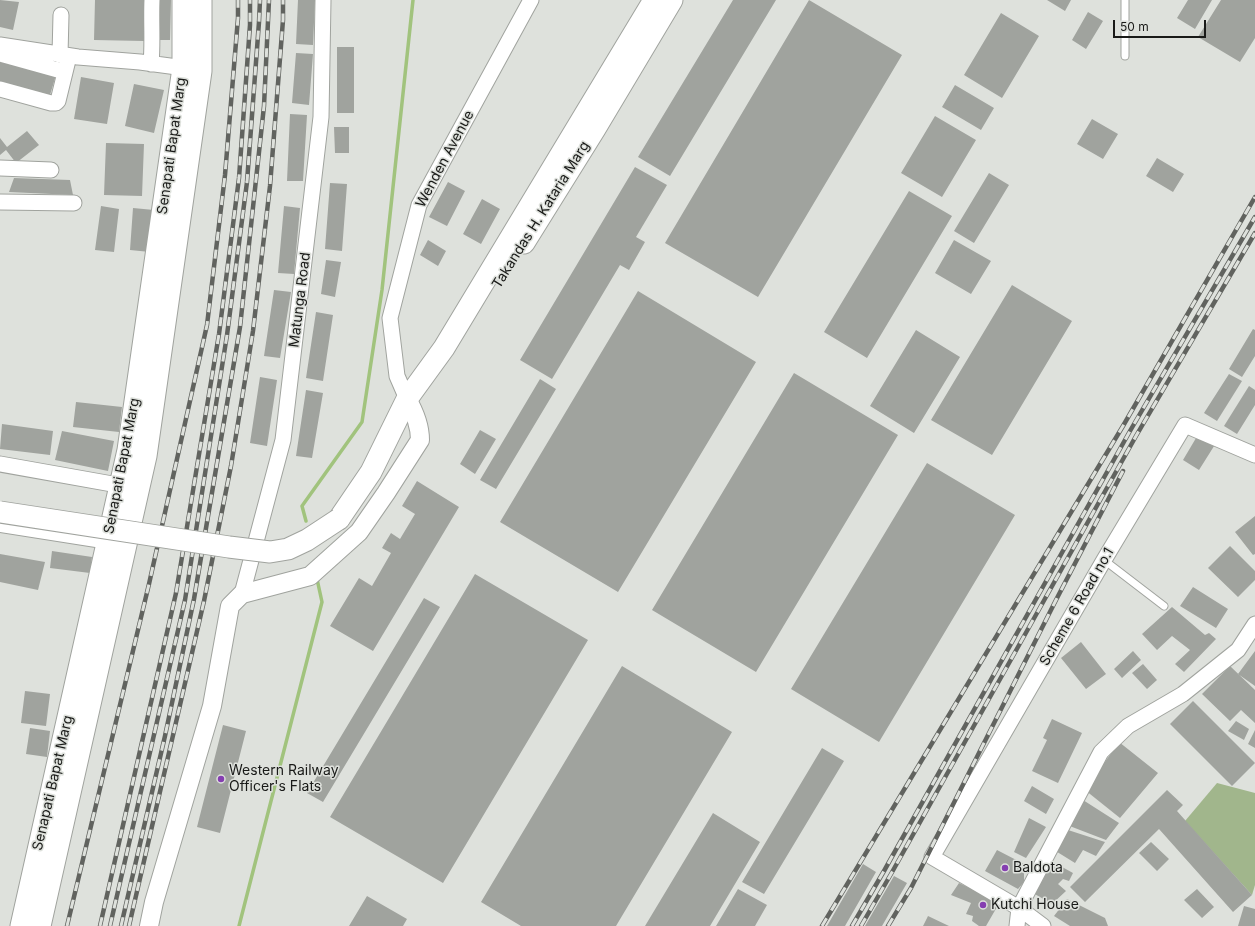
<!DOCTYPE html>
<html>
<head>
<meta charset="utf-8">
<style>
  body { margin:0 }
  #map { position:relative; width:1255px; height:926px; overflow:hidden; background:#dee1dc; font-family:Inter,sans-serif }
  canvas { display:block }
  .scale { position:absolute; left:1113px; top:20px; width:93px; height:18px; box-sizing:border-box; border:2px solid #191a18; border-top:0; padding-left:5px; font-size:12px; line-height:14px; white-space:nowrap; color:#191a18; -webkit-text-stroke:3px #dee1dc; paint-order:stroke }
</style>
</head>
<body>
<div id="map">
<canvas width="1255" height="926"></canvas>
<div class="scale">50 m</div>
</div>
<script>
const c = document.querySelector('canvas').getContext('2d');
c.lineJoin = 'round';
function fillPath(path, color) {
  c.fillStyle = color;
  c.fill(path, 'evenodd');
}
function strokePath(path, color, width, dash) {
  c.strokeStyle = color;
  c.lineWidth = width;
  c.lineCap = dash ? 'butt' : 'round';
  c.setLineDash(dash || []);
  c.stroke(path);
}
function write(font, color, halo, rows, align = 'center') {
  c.font = font + ' Inter,sans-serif';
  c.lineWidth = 3;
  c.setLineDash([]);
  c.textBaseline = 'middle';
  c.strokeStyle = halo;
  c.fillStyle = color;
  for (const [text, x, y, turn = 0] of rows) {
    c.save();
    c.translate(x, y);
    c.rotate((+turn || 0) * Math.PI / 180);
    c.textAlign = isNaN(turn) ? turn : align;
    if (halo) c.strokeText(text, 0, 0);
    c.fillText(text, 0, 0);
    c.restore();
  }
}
fillPath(new Path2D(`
  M1217,783L1255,793V885L1252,895L1185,821Z`), '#a1b68c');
strokePath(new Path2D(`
  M306,521L302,506L362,422L382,290L413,0
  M239,926L322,602L317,579`), '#a1c37d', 3.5);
fillPath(new Path2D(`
  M0,0L19,2L13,30L0,27Z
  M95,0H145L144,41L94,40Z
  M154,0H171L170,40H153Z
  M298,0H315L313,45L296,44Z
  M733,0H776L670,176L638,157Z
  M809,0L902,55L758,297L665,243Z
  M1047,0H1071L1065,11Z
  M1188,0H1212L1195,29L1177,18Z
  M1221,0H1255V38L1240,62L1198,37Z
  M1088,12L1103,21L1086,49L1072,40Z
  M1001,13L1039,36L1002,98L964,75Z
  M337,47H354V113H337Z
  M296,53L313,54L309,105L292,103Z
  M0,60L56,75L50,95L0,81Z
  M81,77L114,83L107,124L74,119Z
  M134,84L164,90L154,133L125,126Z
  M955,85L994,108L981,130L942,107Z
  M290,114L307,115L303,181H287Z
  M935,116L976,140L942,197L901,173Z
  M1092,119L1118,134L1103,159L1077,144Z
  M334,127H349V153H335Z
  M27,131L39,145L16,163L6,150L0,155V138L7,147Z
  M106,143L144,144L142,196L104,195Z
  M1157,158L1184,174L1173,192L1146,176Z
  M635,167L667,185L636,237L645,242L629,270L620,265L552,379L520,360Z
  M989,173L1009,185L974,243L954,231Z
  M14,178L70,180L73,195L9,192Z
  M448,182L465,191L447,226L429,217Z
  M330,183L347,184L342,251L325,249Z
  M909,191L952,216L867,358L824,332Z
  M482,199L500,209L481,244L463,234Z
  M101,206L119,209L114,252L95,250Z
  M284,206L300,208L294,274L278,273Z
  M133,208L154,210L150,252L130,250Z
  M428,240L446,251L438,266L420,255Z
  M954,240L991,261L971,294L935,273Z
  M326,260L341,262L335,297L321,294Z
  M1012,285L1072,321L992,455L931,420Z
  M274,290L291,292L280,358L264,356Z
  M638,291L756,362L618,592L500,522Z
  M316,312L333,315L323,381L306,378Z
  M1253,329L1255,330V356L1242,377L1229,369Z
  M916,330L960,357L914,433L870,406Z
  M794,373L898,435L756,672L652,610Z
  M1229,374L1242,381L1217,421L1204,413Z
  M260,377L277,380L267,446L250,443Z
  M540,379L556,389L496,489L480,480Z
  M1249,386L1255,390V405L1237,434L1224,426Z
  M306,390L323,393L312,458L296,456Z
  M76,402L122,407L119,432L73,427Z
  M2,424L53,431L50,455L0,449Z
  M480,430L496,439L475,474L460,464Z
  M62,431L114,441L108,471L55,460Z
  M1199,433L1216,443L1199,470L1183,460Z
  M927,463L1015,515L879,742L791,689Z
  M417,481L459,507L373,651L330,626L359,578L372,586L391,553L382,548L391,533L400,539L415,514L402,506Z
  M1255,516V554L1253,555L1235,532Z
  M1230,546L1255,571V580L1238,597L1208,568Z
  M52,551L92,557L90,573L50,568Z
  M0,554L45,562L38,590L0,582Z
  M475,574L588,640L443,883L330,817Z
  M1193,587L1228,609L1216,628L1180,606Z
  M424,598L440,607L323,802L307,793Z
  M1172,607L1205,635L1209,633L1216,639L1184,672L1175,664L1190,650L1172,636L1157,650L1142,634Z
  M1081,642L1106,674L1086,689L1061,658Z
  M1133,651L1141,660L1122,678L1114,669Z
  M1255,651V686L1238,674Z
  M1143,664L1157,680L1147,689L1132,673Z
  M622,666L732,732L616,926H521L481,902Z
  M1230,666L1255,690V723L1241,710L1230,721L1202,694Z
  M25,691L50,694L46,726L21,723Z
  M1193,701L1255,763L1232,786L1170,724Z
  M1052,719L1082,733L1058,783L1032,771L1047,740L1043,738Z
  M1236,721L1249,729L1244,740L1228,731Z
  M223,725L246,731L220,833L197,827Z
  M30,728L50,731L47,757L26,754Z
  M1255,730V748L1248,744Z
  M1119,742L1158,773L1120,818L1085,790Z
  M822,748L844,761L764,894L742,882Z
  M1032,786L1054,799L1046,814L1024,801Z
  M1167,790L1183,805L1177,811L1252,895L1233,912L1159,829L1085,902L1070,887Z
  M1083,800L1119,823L1106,840L1067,825Z
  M713,813L760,842L710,926H645Z
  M1029,818L1046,827L1026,858L1014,852Z
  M1068,830L1105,842L1096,856L1083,850L1075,863L1054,850Z
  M1151,842L1169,859L1157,871L1139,853Z
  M997,850L1024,864V882L1018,889L985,871Z
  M1053,862L1073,873L1069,881L1063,879L1058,884L1066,891L1052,904L1033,893Z
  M863,864L876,872L845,926H827Z
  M894,876L907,883L882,926H865Z
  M959,883L995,900L997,907L986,926H979L972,921L973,916L966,914L971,903L951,895Z
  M738,889L767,905L755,926H716Z
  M1197,889L1214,907L1202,918L1184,900Z
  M367,896L407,919L403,926H349Z
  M1067,899L1105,918L1108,926H1070L1054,916Z
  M1244,906L1255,909V926H1238Z
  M928,916L949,926H923Z`), '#a0a39e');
const service = new Path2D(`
  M1125,56V0
  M1104,560L1164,606`);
const minor = new Path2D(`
  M0,45L78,57L140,62L192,69
  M0,54L65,72
  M60,55L61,15
  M151,64C153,43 151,21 152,0
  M0,89L51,103H56L58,101L69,56
  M0,168L51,170
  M0,202L74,203
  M407,399L397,376L390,318L419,205L531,0
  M0,464L129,487
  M242,594L283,440L321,117L323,0
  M1017,926L1019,908L1101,752L1128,726L1183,694L1238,650L1255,624
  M1043,926L1019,908L932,857L1104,560L1185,425L1255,455`);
const tertiary = new Path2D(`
  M0,523L122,542
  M149,926L154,902L212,706L230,606L242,594L310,576L359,532L386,493L420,440C420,425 414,411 407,399`);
const secondary = new Path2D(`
  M524,243L595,129L672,0
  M339,519L371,472L407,399L444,348L654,0
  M21,926L128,450L183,68V0
  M40,926L146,456L201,71V0`);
strokePath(service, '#a0a39e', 9);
strokePath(minor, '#a0a39e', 17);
strokePath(tertiary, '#a0a39e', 20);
strokePath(secondary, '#a0a39e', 23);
strokePath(service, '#fff', 7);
strokePath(minor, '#fff', 15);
strokePath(tertiary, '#fff', 18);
strokePath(secondary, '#fff', 21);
const rail = new Path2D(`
  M67,926L149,584L207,325L225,175L238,18V0
  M100,926L176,593L219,334L239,178L250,25V0
  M110,926L185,600L227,335L247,182L259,22L260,0
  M121,926L165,736L194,599L240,327L264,106L269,0
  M129,926L204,601L231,466L253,331L270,186L283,20V0
  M822,926L1123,426L1255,197
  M852,926L884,871L1130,431L1255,217
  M861,926L891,874L1136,436L1255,233
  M888,926L911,888L1056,600L1123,471`);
strokePath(rail, '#61635f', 4.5);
strokePath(rail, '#dee1dc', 3, [9]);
const secondaryBridge = new Path2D(`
  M0,512L229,547L270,552L288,549L307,540L339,519`);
strokePath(secondaryBridge, '#a0a39e', 23, []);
strokePath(secondaryBridge, '#fff', 21);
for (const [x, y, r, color] of [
  [221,779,4,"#853eb1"],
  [1005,868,4,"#853eb1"],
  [983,905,4,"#853eb1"]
]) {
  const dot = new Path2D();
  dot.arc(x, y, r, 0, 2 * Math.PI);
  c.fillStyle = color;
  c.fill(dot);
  strokePath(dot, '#dee1dc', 1.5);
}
write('14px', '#191a18', '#dee1dc', [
  ["Senapati Bapat Marg",172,146,-82],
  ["Wenden Avenue",445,159,-62],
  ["Takandas H. Kataria Marg",541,215,-58],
  ["Matunga Road",300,300,-83],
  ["Senapati Bapat Marg",122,466,-79],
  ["Scheme 6 Road no.1",1077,607,-60],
  ["Senapati Bapat Marg",53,783,-77]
]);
write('14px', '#191a18', '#dee1dc', [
  ["Western Railway",229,771],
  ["Officer's Flats",229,787],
  ["Baldota",1013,868],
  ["Kutchi House",991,905]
], 'left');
</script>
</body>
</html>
